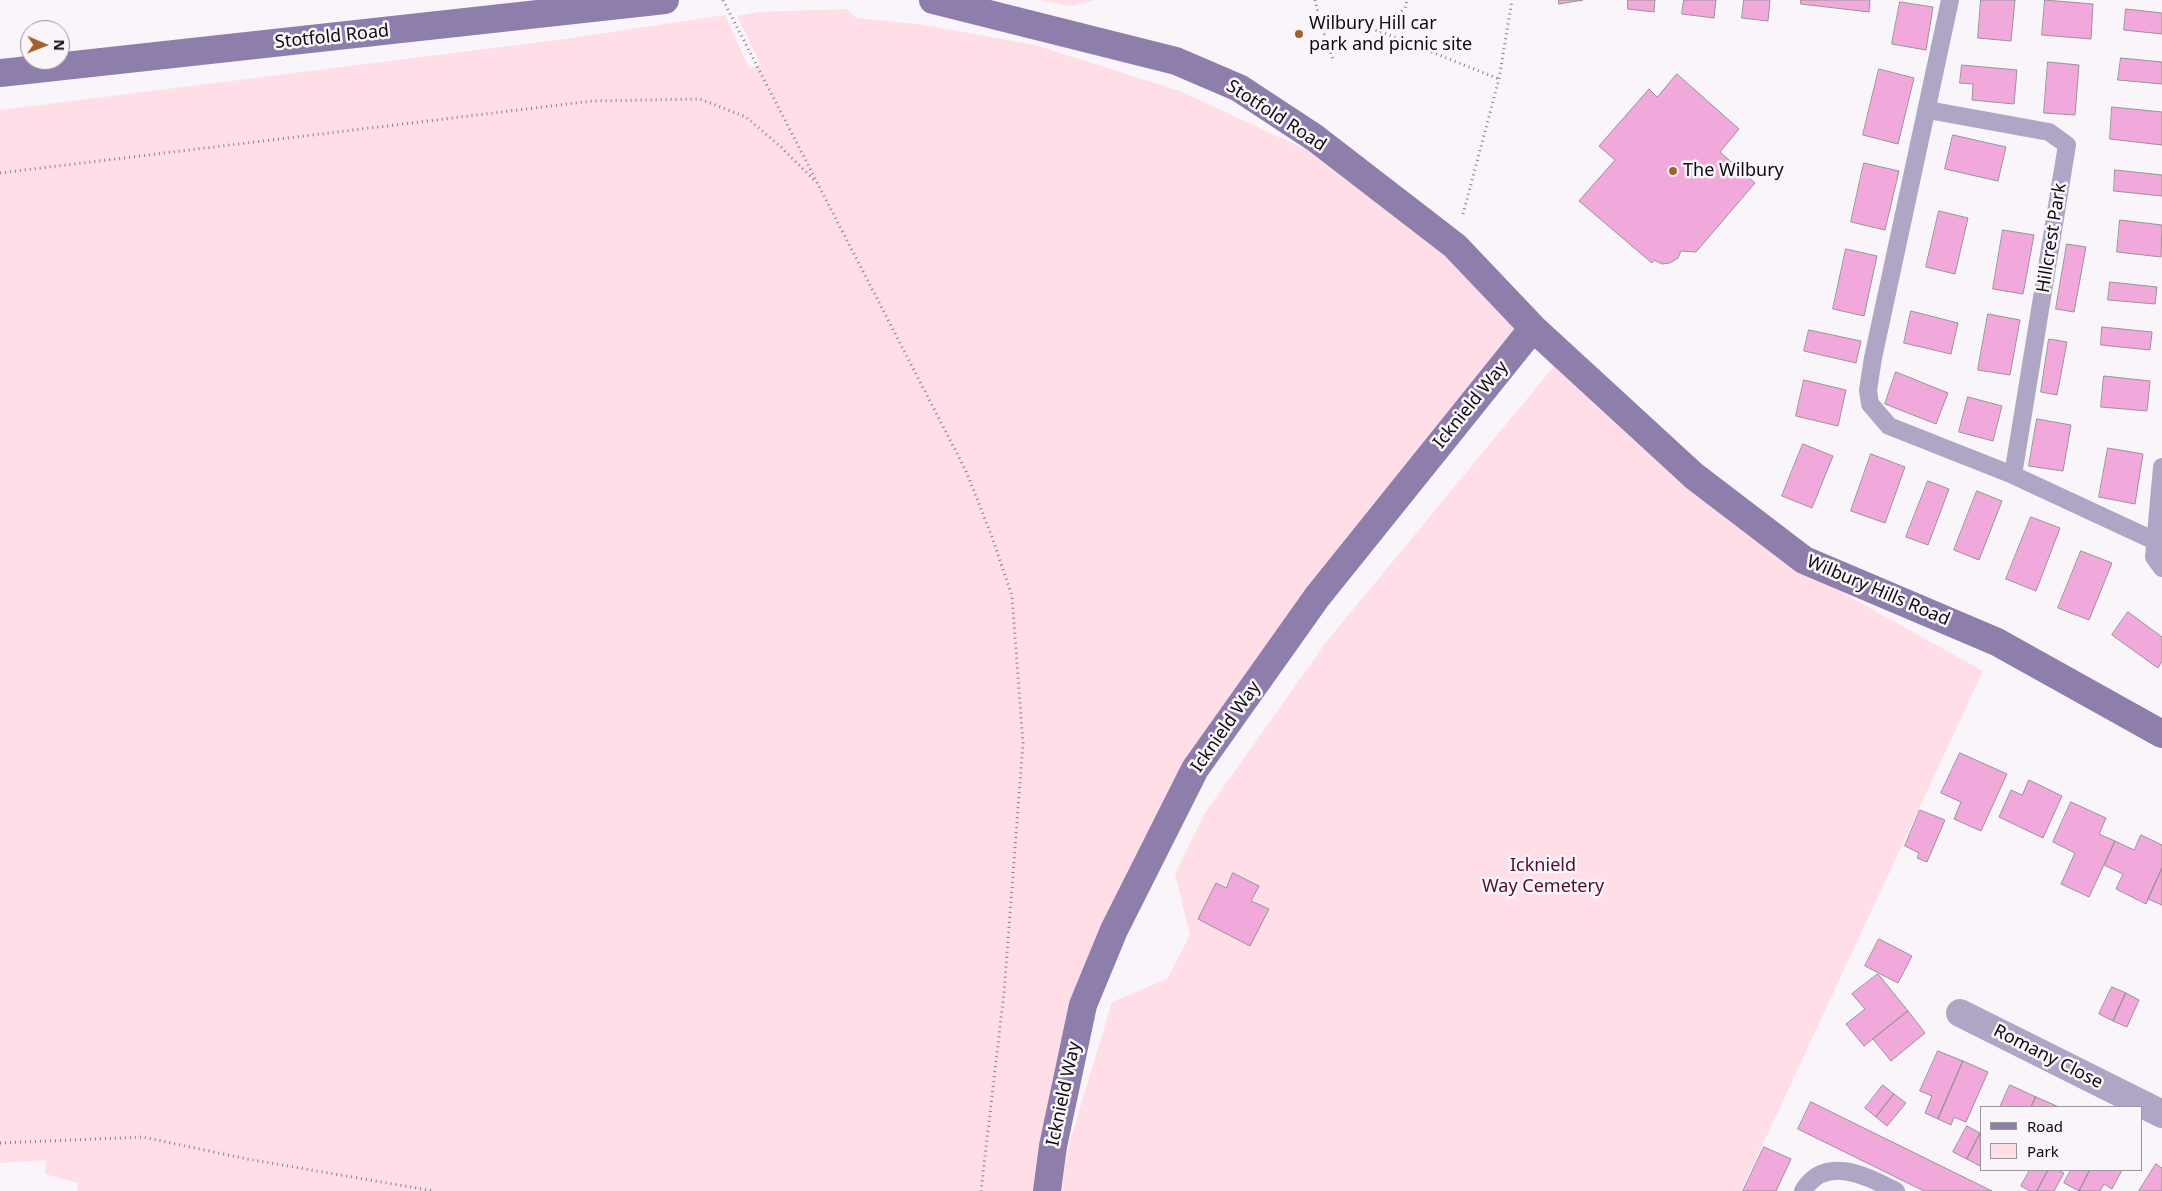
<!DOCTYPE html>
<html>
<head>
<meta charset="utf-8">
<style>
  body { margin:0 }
  #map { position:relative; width:2162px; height:1191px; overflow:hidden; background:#faf4fb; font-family:"Noto Sans",sans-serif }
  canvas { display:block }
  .legend { position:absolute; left:1980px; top:1106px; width:162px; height:65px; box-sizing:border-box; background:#faf4fb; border:1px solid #9b979c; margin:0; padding:6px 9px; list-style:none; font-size:15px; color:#0c0b0d }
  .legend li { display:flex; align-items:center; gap:10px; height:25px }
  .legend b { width:25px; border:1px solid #9b979c }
  .north { position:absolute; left:20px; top:20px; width:50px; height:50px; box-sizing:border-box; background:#faf4fb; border:1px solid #9b979c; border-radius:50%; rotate:91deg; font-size:14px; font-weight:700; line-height:20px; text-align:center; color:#0c0b0d }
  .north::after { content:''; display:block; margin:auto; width:18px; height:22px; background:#a3612d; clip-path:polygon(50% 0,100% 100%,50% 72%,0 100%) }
</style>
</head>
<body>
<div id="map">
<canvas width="2162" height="1191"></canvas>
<ul class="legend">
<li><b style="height:6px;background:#8d7eac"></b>Road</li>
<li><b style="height:14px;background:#ffdee8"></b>Park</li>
</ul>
<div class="north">N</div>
</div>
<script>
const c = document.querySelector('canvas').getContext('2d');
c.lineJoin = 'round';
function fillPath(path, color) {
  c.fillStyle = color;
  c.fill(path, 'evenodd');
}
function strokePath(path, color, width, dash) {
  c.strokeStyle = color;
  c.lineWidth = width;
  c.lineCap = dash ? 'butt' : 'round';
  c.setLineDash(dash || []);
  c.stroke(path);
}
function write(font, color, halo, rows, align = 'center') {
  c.font = font + ' "Noto Sans",sans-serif';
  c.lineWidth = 5;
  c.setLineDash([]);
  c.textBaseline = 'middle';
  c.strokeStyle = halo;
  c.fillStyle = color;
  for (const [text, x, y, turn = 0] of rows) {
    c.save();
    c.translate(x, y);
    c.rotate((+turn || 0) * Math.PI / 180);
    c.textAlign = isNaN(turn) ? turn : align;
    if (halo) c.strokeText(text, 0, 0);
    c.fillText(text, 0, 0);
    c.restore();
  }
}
fillPath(new Path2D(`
  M1039,0H1096L1071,6Z
  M847,9L856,18L918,24L1035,45L1180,91L1307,150L1450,254L1522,332L1309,594L1104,926L1037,1191H77L78,1183L45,1174L46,1160L0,1163V110L565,39L725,15L749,68L761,65L737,16L759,12Z
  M1555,365L1802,570L1983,671L1741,1191H1062L1067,1151L1112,1002L1167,979L1190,935L1175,874L1205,813L1327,641Z`), '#ffdee8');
const building = new Path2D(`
  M1559,0H1583L1559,4Z
  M1628,0H1655L1654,12L1628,9Z
  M1684,0H1716L1714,18L1682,14Z
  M1744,0H1770L1768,21L1742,18Z
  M1801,0H1870L1869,12L1801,4Z
  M1981,0H2015L2011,41L1978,38Z
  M2045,0L2093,4L2091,39L2042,35Z
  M1900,2L1933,7L1926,50L1892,44Z
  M2126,9L2162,13V34L2124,30Z
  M2121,58L2162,62V84L2118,80Z
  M2048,62L2079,65L2075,115L2044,113Z
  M1962,65L2017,70L2014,104L1972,100L1973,84L1960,83Z
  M1879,69L1914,78L1898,144L1863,135Z
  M1677,74L1739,129L1720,152L1755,183L1696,252L1681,251L1678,258L1670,263L1662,264L1654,260L1652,263L1579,201L1615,160L1599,146L1649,89L1657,97Z
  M2112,107L2162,112V145L2110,139Z
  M1953,135L2006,147L1998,181L1945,169Z
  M1864,163L1899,171L1885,230L1851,222Z
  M2115,170L2162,175V196L2114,191Z
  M1939,211L1968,218L1955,274L1926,267Z
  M2120,220L2162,225L2161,257L2117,252Z
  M2003,230L2034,235L2023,294L1993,289Z
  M2067,244L2086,247L2074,312L2056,309Z
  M1846,249L1877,256L1864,316L1833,309Z
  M2110,282L2157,287L2155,304L2108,300Z
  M1911,311L1958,323L1951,354L1904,343Z
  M1988,314L2020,320L2010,375L1978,370Z
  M2102,327L2152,332L2150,350L2101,345Z
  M1809,330L1861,341L1856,363L1804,351Z
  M2049,339L2067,342L2057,395L2041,392Z
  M1896,372L1948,393L1936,424L1885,404Z
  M2104,376L2150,381L2147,411L2101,407Z
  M1804,380L1846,390L1838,426L1796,416Z
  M1968,397L2002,406L1993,441L1959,432Z
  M2037,419L2071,425L2063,471L2029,466Z
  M1803,444L1833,456L1812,508L1782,496Z
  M2108,448L2143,454L2135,504L2099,497Z
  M1871,454L1905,467L1885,523L1851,511Z
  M1928,481L1949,489L1928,545L1906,537Z
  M1977,491L2002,501L1979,560L1954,550Z
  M2031,517L2060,528L2036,591L2006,579Z
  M2081,551L2112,563L2089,620L2058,608Z
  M2128,612L2162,637V661L2158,668L2112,635Z
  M1960,753L2007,774L1981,831L1954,819L1961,802L1941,793Z
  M2029,780L2062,796L2043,838L1999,817L2011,790L2022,795Z
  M2071,802L2106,818L2099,834L2115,841L2089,897L2061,884L2075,853L2053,842Z
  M1920,810L1945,820L1927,862L1917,858L1919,853L1905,846Z
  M2141,835L2162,845V868L2146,904L2116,889L2123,874L2104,865L2115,841L2134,850Z
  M2162,868V905L2148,899Z
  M1233,873L1259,886L1251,901L1269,909L1250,946L1198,919L1216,883L1226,888Z
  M1879,939L1912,956L1898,983L1865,966Z
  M1878,974L1908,1011L1864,1046L1846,1024L1865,1009L1852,994Z
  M2112,987L2126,993L2113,1021L2099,1014Z
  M2126,993L2139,1000L2127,1027L2113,1021Z
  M1908,1011L1925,1033L1891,1061L1873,1039Z
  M1938,1051L1963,1061L1938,1119L1925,1113L1932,1096L1920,1091Z
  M1963,1061L1988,1072L1966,1122L1954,1117L1951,1125L1938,1119Z
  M1883,1085L1894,1094L1876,1117L1865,1108Z
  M2010,1085L2036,1097L2031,1107H2000Z
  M1894,1094L1906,1103L1887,1126L1876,1117Z
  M2036,1097L2059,1107H2031Z
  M1811,1102L1992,1191H1924L1798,1129Z
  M1967,1126L1980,1133L1967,1159L1953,1152Z
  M1980,1133L1981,1163L1980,1166L1967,1159Z
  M1764,1147L1791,1159L1776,1191H1743Z
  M2156,1164L2162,1168V1191H2139Z
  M2030,1170H2048L2037,1191H2030L2021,1186Z
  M2048,1170H2058L2064,1173L2054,1191H2037Z
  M2071,1170H2090L2079,1191L2064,1183Z
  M2090,1170H2122L2112,1189L2104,1184L2100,1191H2079Z`);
fillPath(building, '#f0a9da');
strokePath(building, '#999397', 1);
strokePath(new Path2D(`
  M723,0L966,471L992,537L1012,596L1023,743L1004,993L981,1191
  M1315,0L1321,25L1333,59
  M1321,25H1346L1379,31L1499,79
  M1379,31L1405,8L1407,0
  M0,173L592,101L700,99L746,117L781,147L816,182
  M1463,214L1499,79L1512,0
  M0,1143L143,1137L247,1159L434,1191`), '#858186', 3, [1, 4]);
strokePath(new Path2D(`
  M1950,0L1873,358L1868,390L1870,404L1889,426L2013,475L2155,541
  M1928,110L2049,132L2067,145L2013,475
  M2162,467L2154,557L2162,568
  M1803,1191C1825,1154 1866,1176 1896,1191`), '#afa6c6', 18);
strokePath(new Path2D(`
  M1960,1013L2162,1114`), '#afa6c6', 28);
strokePath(new Path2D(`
  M933,0L1176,61L1239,88L1315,138L1455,246L1533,328L1694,476L1804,560L1997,642L2162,734
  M0,73L665,0
  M1047,1191L1053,1146L1083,1005L1114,930L1195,769L1317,597L1533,328`), '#8d7eac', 28);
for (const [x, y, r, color] of [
  [1299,34,5,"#a3612d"],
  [1673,171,5,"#a3612d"]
]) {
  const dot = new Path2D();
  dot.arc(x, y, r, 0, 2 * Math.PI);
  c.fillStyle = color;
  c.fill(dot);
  strokePath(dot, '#faf4fb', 2);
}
write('18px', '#0c0b0d', '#faf4fb', [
  ["Wilbury Hill car",1309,24],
  ["park and picnic site",1309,45],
  ["The Wilbury",1683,171]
], 'left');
write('18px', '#0c0b0d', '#faf4fb', [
  ["Stotfold Road",332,37,-6],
  ["Stotfold Road",1276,116,33],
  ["Hillcrest Park",2052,238,-81],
  ["Icknield Way",1471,405,-51],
  ["Wilbury Hills Road",1878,591,23],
  ["Icknield Way",1226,727,-55],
  ["Romany Close",2048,1057,27],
  ["Icknield Way",1064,1094,-78]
]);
write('18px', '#530b2d', '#faf4fb', [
  ["Icknield",1543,866],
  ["Way Cemetery",1543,887]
]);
</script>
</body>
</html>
